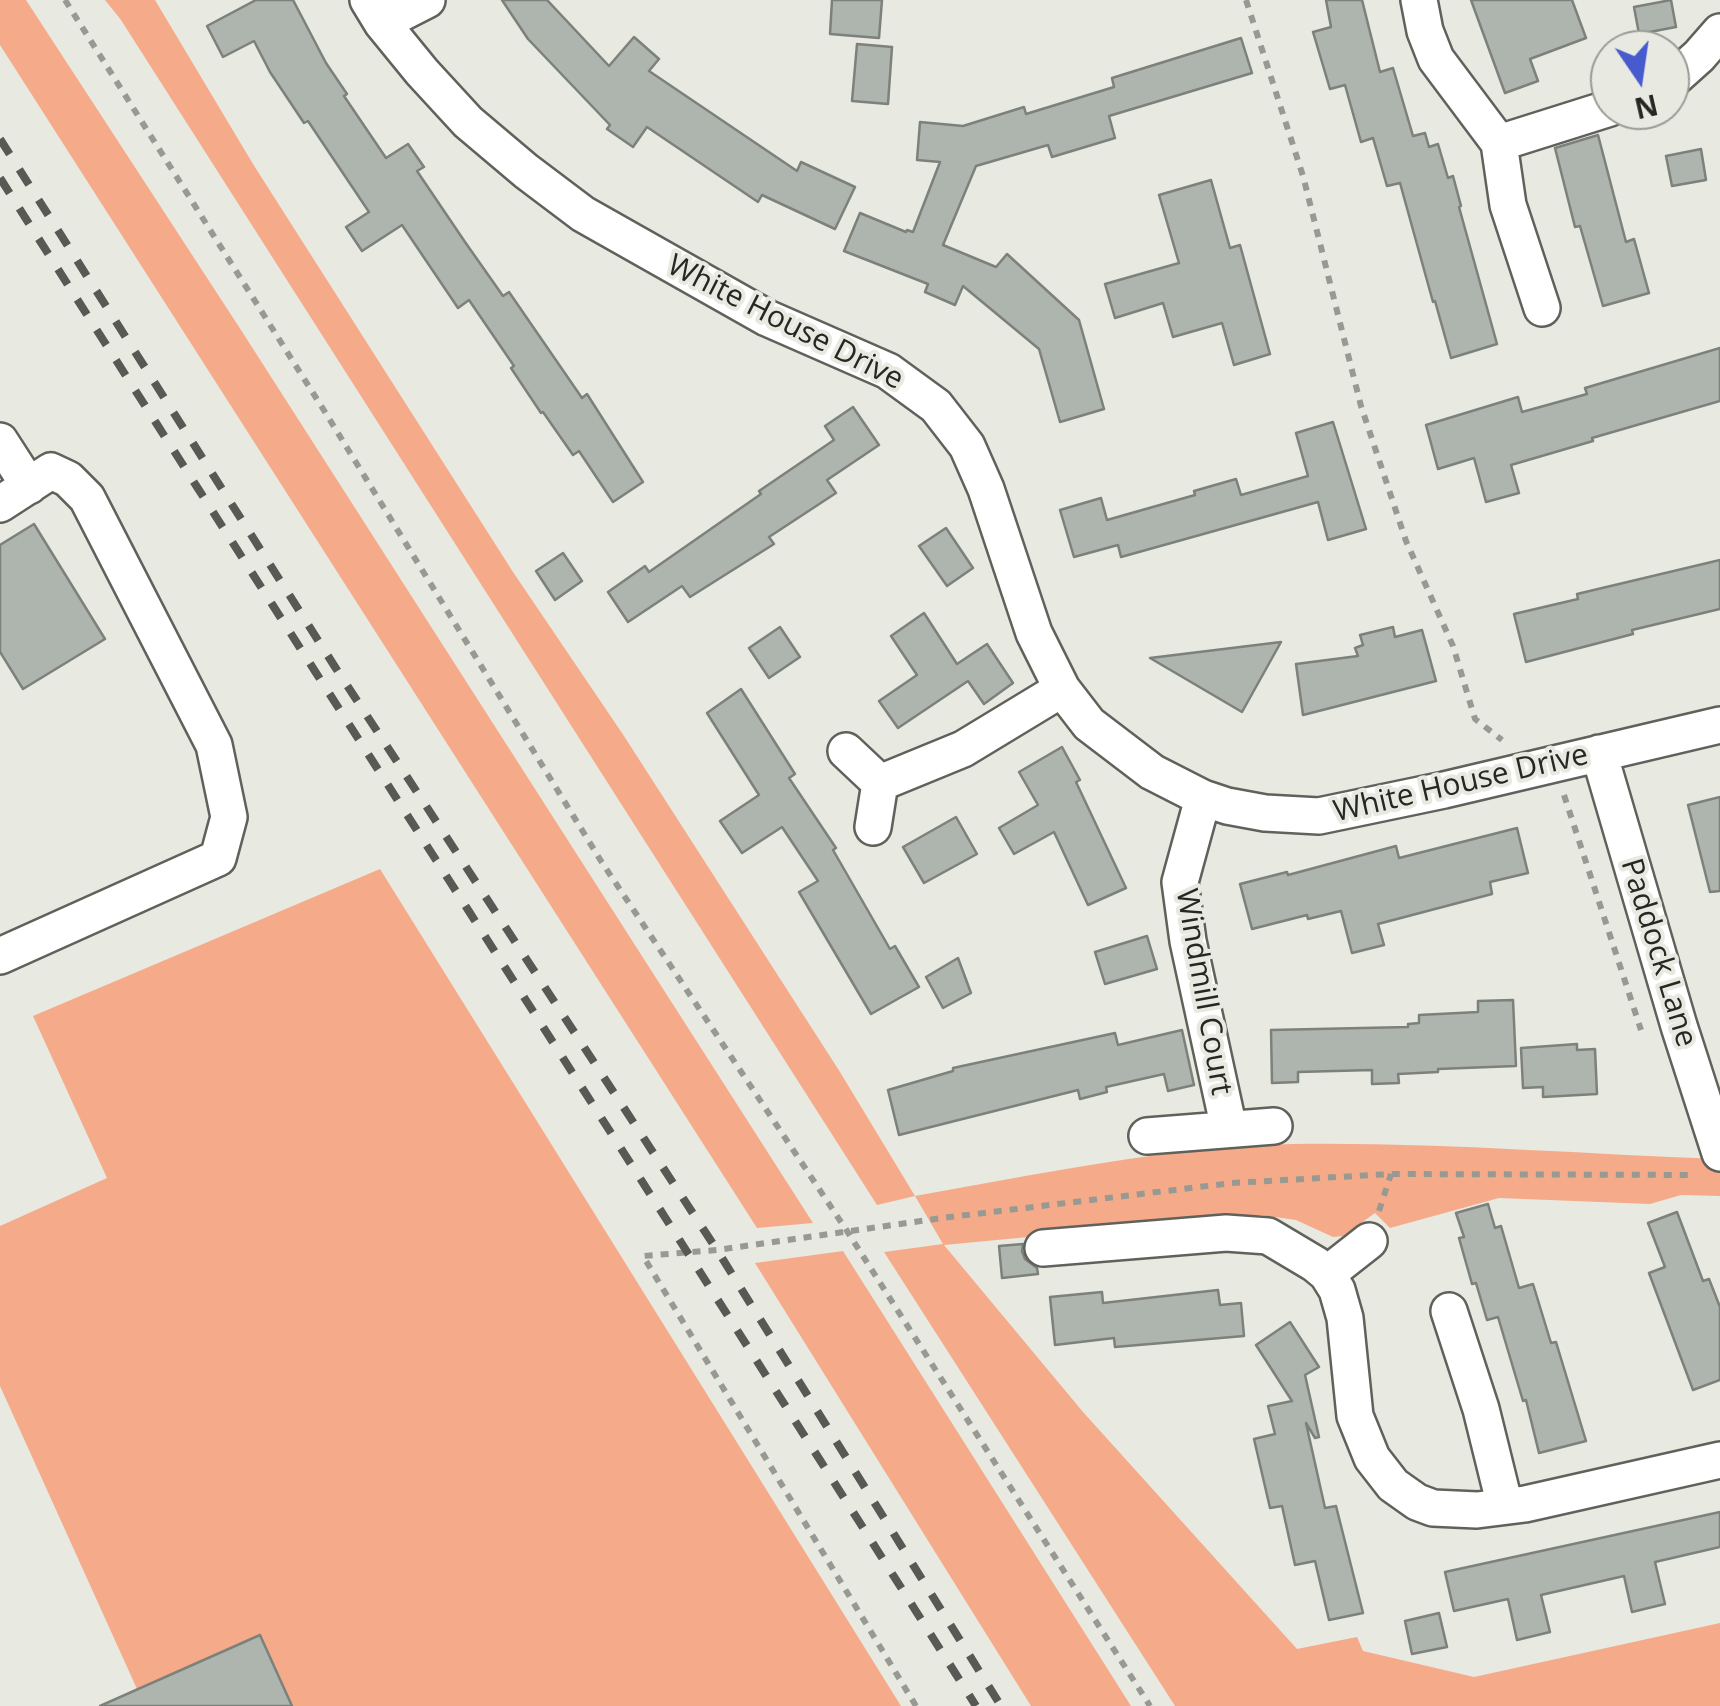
<!DOCTYPE html>
<html>
<head>
<meta charset="utf-8">
<style>
  body { margin:0 }
  #map { position:relative; width:1720px; height:1706px; overflow:hidden; background:#e8e9e1; font-family:"Open Sans",sans-serif }
  canvas { display:block }
  .north { position:absolute; left:1590px; top:30px; width:100px; height:100px; box-sizing:border-box; background:#e8e9e1; border:2px solid #9a9b95; border-radius:50%; rotate:167deg; font-size:28px; font-weight:700; line-height:40px; text-align:center; color:#262623 }
  .north::after { content:''; display:block; margin:auto; width:35px; height:45px; background:#475bcf; clip-path:polygon(50% 0,100% 100%,50% 72%,0 100%) }
</style>
</head>
<body>
<div id="map">
<canvas width="1720" height="1706"></canvas>
<div class="north">N</div>
</div>
<script>
const c = document.querySelector('canvas').getContext('2d');
c.lineJoin = 'round';
function fillPath(path, color) {
  c.fillStyle = color;
  c.fill(path, 'evenodd');
}
function strokePath(path, color, width, dash) {
  c.strokeStyle = color;
  c.lineWidth = width;
  c.lineCap = dash ? 'butt' : 'round';
  c.setLineDash(dash || []);
  c.stroke(path);
}
function write(font, color, halo, rows, align = 'center') {
  c.font = font + ' "Open Sans",sans-serif';
  c.lineWidth = 8;
  c.setLineDash([]);
  c.textBaseline = 'middle';
  c.strokeStyle = halo;
  c.fillStyle = color;
  for (const [text, x, y, turn = 0] of rows) {
    c.save();
    c.translate(x, y);
    c.rotate((+turn || 0) * Math.PI / 180);
    c.textAlign = isNaN(turn) ? turn : align;
    if (halo) c.strokeText(text, 0, 0);
    c.fillText(text, 0, 0);
    c.restore();
  }
}
fillPath(new Path2D(`
  M0,0H26L241,330L813,1223L757,1228L0,45Z
  M105,0H155L253,164L513,572L624,736L840,1072L915,1196C1040,1174 1166,1147 1293,1144C1436,1142 1578,1154 1720,1159V1196L1681,1195L1650,1204L1499,1198L1390,1228L1375,1213L1343,1236L1333,1237L1296,1220L1261,1215L944,1245L1083,1412L1297,1649L1357,1637L1363,1651L1474,1677L1720,1623V1706H1175L884,1252L943,1244L915,1196L877,1205L121,20Z
  M380,869L901,1706H292L260,1635L137,1689L0,1386V1226L107,1178L33,1016Z
  M843,1251L1131,1706H1031L755,1263Z`), '#f5ab8a');
const building = new Path2D(`
  M256,0H293L326,63L347,94L344,96L386,158L408,144L424,167L417,171L465,242L503,296L509,292L582,398L587,394L643,482L613,502L579,451L573,455L543,412L541,413L511,368L514,366L469,300L458,308L402,225L362,251L346,227L369,212L308,121L304,123L270,72L254,41L223,57L207,26Z
  M502,0H547L609,66L634,37L659,59L649,71L797,171L801,162L855,187L835,229L762,195L758,202L647,127L633,147L607,129L610,125L528,39Z
  M832,0H882L879,38L830,34Z
  M1326,0H1362L1380,72L1393,68L1413,136L1425,133L1429,147L1438,144L1448,178L1453,176L1461,206L1459,207L1497,344L1451,358L1435,301L1433,302L1400,183L1387,186L1373,138L1361,142L1345,85L1330,89L1313,32L1331,27Z
  M1471,0H1572L1586,38L1530,59L1538,81L1505,93Z
  M1671,0L1676,27L1639,34L1634,7Z
  M1241,38L1252,73L1109,116L1115,138L1052,157L1048,145L976,166L943,245L996,267L1007,254L1079,320L1104,409L1060,422L1039,349L963,286L955,305L925,292L928,284L844,251L860,213L906,232L907,230L913,232L940,162L917,160L920,122L963,126L1024,107L1026,114L1114,87L1112,78Z
  M857,44L892,47L888,104L852,101Z
  M1598,135L1626,242L1634,239L1649,293L1603,306L1580,226L1575,227L1555,148Z
  M1701,149L1706,180L1672,186L1666,156Z
  M1211,180L1230,248L1240,245L1270,354L1234,365L1222,323L1173,337L1163,303L1115,318L1105,284L1179,263L1159,195Z
  M1720,348V401L1592,438L1593,441L1511,465L1519,493L1486,502L1474,458L1438,469L1426,425L1518,397L1522,412L1587,394L1585,388Z
  M853,407L879,445L827,480L836,493L769,537L774,544L690,597L682,586L628,622L608,592L645,566L649,572L761,494L759,491L834,440L825,426Z
  M1333,422L1366,529L1328,540L1318,502L1121,557L1118,545L1074,557L1060,510L1101,498L1107,520L1195,495L1194,491L1236,479L1241,495L1308,476L1296,433Z
  M34,524L105,639L23,689L0,652V545Z
  M946,528L973,568L947,586L919,546Z
  M563,553L582,581L555,600L536,571Z
  M1720,560V609L1632,630L1633,634L1526,662L1514,614L1578,599L1577,594Z
  M924,613L957,664L987,644L1013,683L984,704L968,681L898,728L879,701L917,675L891,636Z
  M780,627L800,657L769,678L749,648Z
  M1393,627L1395,637L1422,630L1436,681L1303,715L1296,664L1358,656L1355,648L1363,645L1360,635Z
  M1281,642L1242,712L1150,658Z
  M741,689L795,774L789,778L836,848L833,850L890,949L895,946L919,987L871,1014L799,892L818,881L782,827L742,853L720,821L759,795L707,713Z
  M1062,747L1080,780L1076,782L1126,888L1088,905L1054,832L1014,854L999,828L1038,805L1019,772Z
  M1720,797V891L1710,892L1688,805Z
  M956,817L977,854L924,883L903,847Z
  M1517,828L1528,873L1490,882L1492,894L1378,924L1384,945L1352,953L1341,911L1308,919L1307,915L1252,929L1240,884L1287,872L1288,875L1396,846L1399,858Z
  M1147,936L1157,969L1105,984L1095,952Z
  M958,958L971,993L943,1008L926,977Z
  M1513,1000L1516,1066L1438,1069V1072L1398,1074L1399,1083L1372,1084V1070L1298,1072V1082L1272,1083L1271,1030L1408,1027V1024L1419,1023V1015L1478,1012V1001Z
  M1182,1030L1194,1085L1168,1091L1164,1074L1106,1087L1107,1092L1080,1099L1078,1090L899,1135L888,1090L953,1071V1068L1115,1033L1118,1045Z
  M1577,1044V1050L1595,1049L1597,1094L1543,1097V1087L1523,1088L1521,1048Z
  M1488,1204L1495,1228L1501,1226L1519,1288L1533,1284L1551,1343L1556,1342L1586,1441L1539,1453L1526,1400L1523,1401L1498,1317L1487,1320L1476,1283L1472,1284L1459,1238L1464,1237L1456,1213Z
  M1677,1212L1703,1281L1709,1279L1720,1307V1380L1693,1390L1649,1273L1665,1267L1648,1223Z
  M1023,1244L1022,1251L1025,1259L1037,1268L1038,1274L1002,1278L999,1246Z
  M1218,1290L1220,1305L1241,1303L1244,1336L1115,1347L1114,1338L1055,1345L1050,1297L1102,1292L1103,1303Z
  M1290,1322L1319,1367L1305,1375L1319,1437L1315,1438L1306,1423L1325,1508L1336,1506L1363,1613L1329,1620L1315,1561L1295,1565L1282,1506L1270,1508L1254,1439L1275,1434L1268,1406L1292,1401L1256,1345Z
  M1720,1512V1547L1655,1562L1665,1604L1632,1612L1624,1576L1541,1595L1550,1632L1517,1640L1508,1599L1454,1611L1445,1572Z
  M1439,1613L1447,1647L1412,1654L1405,1621Z
  M260,1635L292,1706H100Z`);
fillPath(building, '#aeb4ae');
strokePath(building, '#7c817b', 2.5);
const minor = new Path2D(`
  M368,0L382,23L422,72L468,122L526,171L583,214L767,318L888,371L936,406L967,446L986,489L1034,633L1062,689L1089,724L1152,772L1203,798L1227,806L1265,813L1319,816L1444,790L1720,725
  M1419,0L1425,31L1436,59L1499,143
  M382,23L427,0
  M1670,82L1699,56L1720,32
  M1542,308L1508,205L1499,143L1610,108
  M0,441L29,486
  M0,504L51,471L68,479L87,498L214,745L229,817L218,858L0,956
  M846,751L880,783L873,827
  M1599,753L1679,1026L1720,1153
  M880,783L963,749L1062,689
  M1203,798L1180,882L1188,941L1229,1129
  M1147,1136L1274,1126
  M1043,1248L1226,1233L1268,1236L1315,1264L1327,1274L1337,1290L1345,1318L1355,1416L1372,1458L1393,1485L1417,1502L1433,1508L1477,1510L1525,1504L1720,1460
  M1327,1274L1369,1241
  M1449,1311L1481,1409L1505,1506`);
strokePath(minor, '#61615b', 40);
strokePath(new Path2D(`
  M65,0L325,412L601,861L847,1231L1150,1706
  M1246,0L1303,176L1361,406L1406,541L1453,646L1475,719L1502,740
  M1564,795L1641,1030
  M1379,1211L1391,1174
  M916,1706L643,1256L717,1250L942,1218L1232,1183L1391,1174L1695,1175`), '#999993', 6, [8, 8]);
strokePath(minor, '#fff', 35);
strokePath(new Path2D(`
  M0,139L335,667L717,1250L1001,1706
  M0,178C324,688 653,1195 976,1706`), '#585854', 8, [18, 18]);
write('30px', '#262623', '#e8e9e1', [
  ["White House Drive",785,323,27],
  ["White House Drive",1461,784,-13],
  ["Paddock Lane",1658,953,73],
  ["Windmill Court",1203,992,80]
]);
</script>
</body>
</html>
